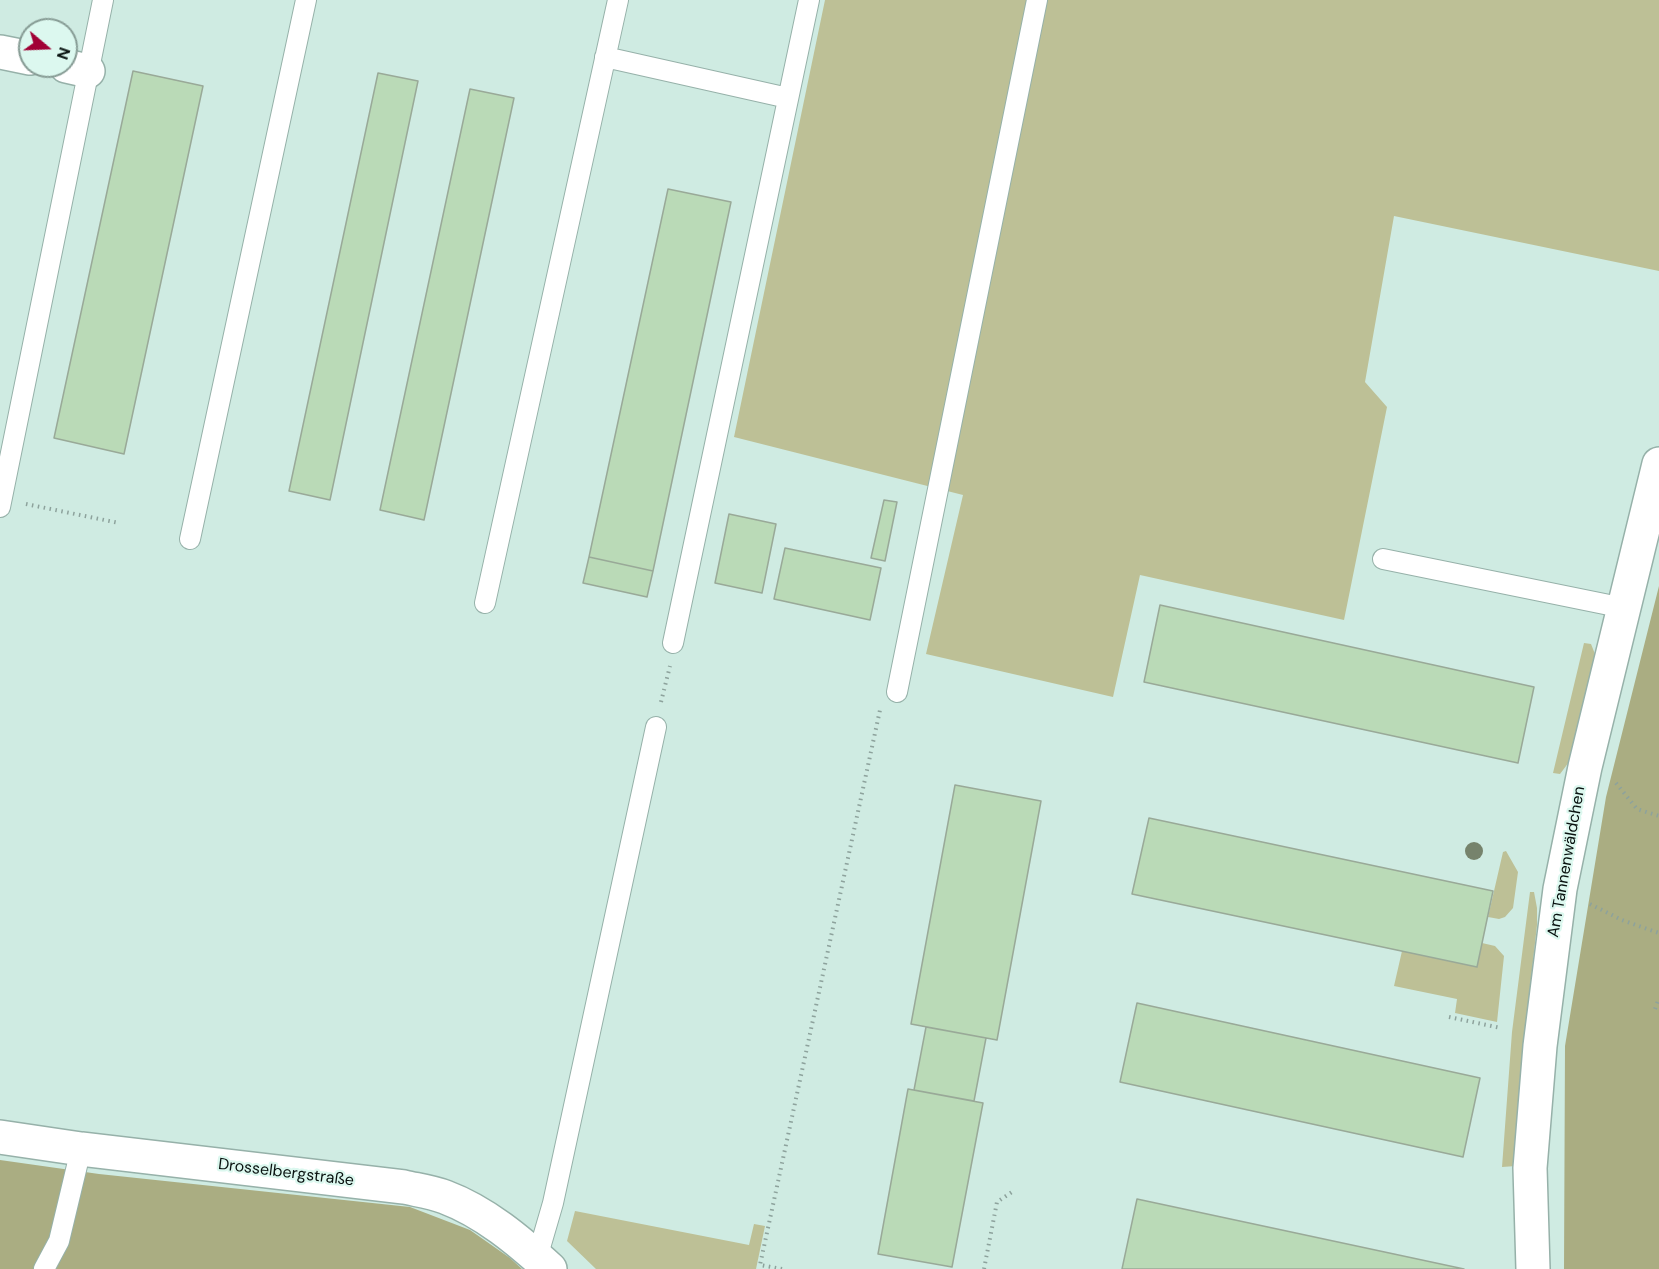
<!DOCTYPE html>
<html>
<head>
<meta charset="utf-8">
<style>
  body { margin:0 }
  #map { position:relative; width:1659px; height:1269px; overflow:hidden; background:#cfebe2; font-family:"DM Sans",sans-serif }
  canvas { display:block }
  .north { position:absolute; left:18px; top:18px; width:60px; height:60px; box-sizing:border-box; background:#dcf8ef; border:2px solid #879c95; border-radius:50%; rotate:109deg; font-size:16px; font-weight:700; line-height:24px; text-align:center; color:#08110f }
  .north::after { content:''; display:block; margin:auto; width:21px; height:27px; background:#a10135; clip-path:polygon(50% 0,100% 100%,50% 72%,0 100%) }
</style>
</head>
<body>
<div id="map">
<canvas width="1659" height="1269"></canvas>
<div class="north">N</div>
</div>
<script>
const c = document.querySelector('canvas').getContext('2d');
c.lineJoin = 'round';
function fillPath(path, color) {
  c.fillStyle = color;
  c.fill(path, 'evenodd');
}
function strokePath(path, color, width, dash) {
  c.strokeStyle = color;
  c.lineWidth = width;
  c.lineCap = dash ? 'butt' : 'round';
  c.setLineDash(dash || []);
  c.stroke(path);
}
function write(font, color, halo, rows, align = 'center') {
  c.font = font + ' "DM Sans",sans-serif';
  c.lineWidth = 4.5;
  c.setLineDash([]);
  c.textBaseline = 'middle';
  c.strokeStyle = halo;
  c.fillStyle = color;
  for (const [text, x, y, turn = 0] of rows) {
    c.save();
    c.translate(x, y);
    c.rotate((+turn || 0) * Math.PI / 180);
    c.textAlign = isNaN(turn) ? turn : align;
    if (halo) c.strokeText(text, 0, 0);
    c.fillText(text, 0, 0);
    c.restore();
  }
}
fillPath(new Path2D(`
  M825,0H1659V271L1394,216L1365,382L1387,407L1344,620L1140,575L1113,697L926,654L963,495L734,437Z
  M1584,643L1591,644L1595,654L1569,762L1560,774L1553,773Z
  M1506,851L1518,872L1513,908L1505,917L1499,919L1488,917L1503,852Z
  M1530,892H1534L1537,908V925L1524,1042L1516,1166L1502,1167L1512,1032Z
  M1482,943L1495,946L1504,956L1497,1022L1455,1013L1457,999L1394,986L1402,951L1477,967Z
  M575,1211L749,1245L754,1224L765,1226L756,1269H596L567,1241Z`), '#bdc096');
fillPath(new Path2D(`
  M1659,586V1269H1564L1565,1046L1606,797Z
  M0,1160L99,1174L410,1207L470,1230L510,1258L522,1269H0Z`), '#aaad82');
const building = new Path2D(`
  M133,71L203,86L124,454L54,438Z
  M378,73L418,81L330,500L289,491Z
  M470,89L514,98L424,520L380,510Z
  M668,189L731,202L653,571L589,557Z
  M884,500L897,502L885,561L871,558Z
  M729,514L776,524L762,593L715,583Z
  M785,548L881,568L870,620L774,599Z
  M589,557L653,571L647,597L583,583Z
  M1160,605L1534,687L1518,763L1144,682Z
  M955,785L1041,801L997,1040L911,1024Z
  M1149,818L1493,891L1477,967L1132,894Z
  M1137,1003L1480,1078L1463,1157L1120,1082Z
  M926,1027L986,1038L974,1101L914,1090Z
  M908,1089L983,1103L952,1267L878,1254Z
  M1137,1199L1464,1269H1122Z`);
fillPath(building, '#badab7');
strokePath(building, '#99a998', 1.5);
const service = new Path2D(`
  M605,57L788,98
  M0,507L103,0
  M190,539L306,0
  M1383,559L1624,608
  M485,603L618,0
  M673,643L809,0
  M897,692L1037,0
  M537,1258L553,1203L656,727
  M44,1269L59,1241L81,1149`);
const minor = new Path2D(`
  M0,52L30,58
  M66,66L88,71
  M0,1137L81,1149L404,1187C417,1190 432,1192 445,1197C485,1212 519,1241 550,1269
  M1533,1269L1530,1168L1540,1046L1560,889L1585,767L1659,464`);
strokePath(service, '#96b1a9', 22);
strokePath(minor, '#96b1a9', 36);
strokePath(new Path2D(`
  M26,504L119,523
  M661,702L670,666
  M1616,783L1637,809L1659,816
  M1590,904L1622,920L1659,933
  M1655,1009L1659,998
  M1449,1017L1501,1028
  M782,1269L760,1265L880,710
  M984,1269L997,1202L1015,1190`), '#8da29c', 4, [1.5, 4.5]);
strokePath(service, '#fff', 20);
strokePath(minor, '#fff', 33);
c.fillStyle = '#76836c';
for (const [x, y] of [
  [1474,851]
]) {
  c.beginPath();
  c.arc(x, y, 9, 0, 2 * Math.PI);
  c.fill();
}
write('16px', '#08110f', '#dcf8ef', [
  ["Am Tannenwäldchen",1567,862,-80],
  ["Drosselbergstraße",286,1173,7]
]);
</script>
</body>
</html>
